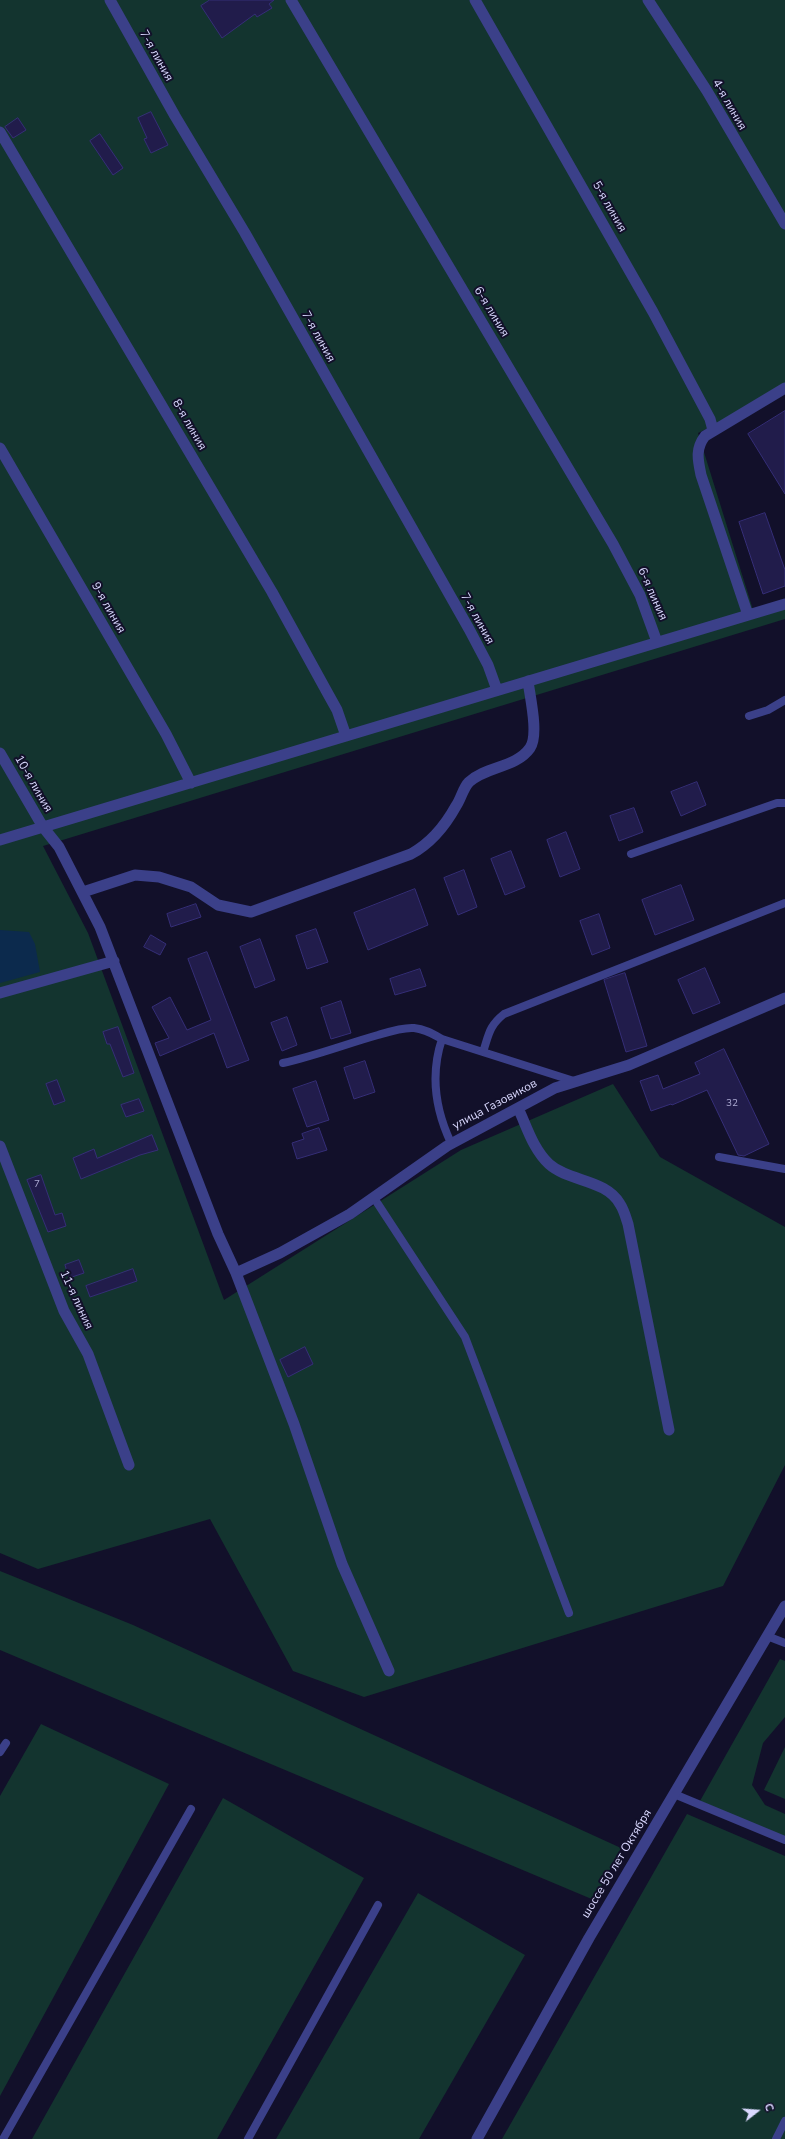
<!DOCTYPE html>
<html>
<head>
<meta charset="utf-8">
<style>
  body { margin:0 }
  #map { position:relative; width:785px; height:2139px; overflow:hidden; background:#12102a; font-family:"Nunito Sans",sans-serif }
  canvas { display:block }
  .north { position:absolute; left:737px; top:2091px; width:40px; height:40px; -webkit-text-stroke:3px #12102a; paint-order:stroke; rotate:73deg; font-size:11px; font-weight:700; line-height:16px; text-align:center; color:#dad9ff }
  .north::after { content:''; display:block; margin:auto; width:14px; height:18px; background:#dad9ff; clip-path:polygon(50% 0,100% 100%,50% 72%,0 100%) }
</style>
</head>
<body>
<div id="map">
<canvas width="785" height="2139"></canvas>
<div class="north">С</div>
</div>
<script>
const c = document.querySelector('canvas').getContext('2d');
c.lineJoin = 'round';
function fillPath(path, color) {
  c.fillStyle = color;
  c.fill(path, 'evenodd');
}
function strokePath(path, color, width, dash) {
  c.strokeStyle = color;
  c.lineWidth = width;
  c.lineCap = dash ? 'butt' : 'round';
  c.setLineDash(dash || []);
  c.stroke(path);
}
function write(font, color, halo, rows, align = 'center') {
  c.font = font + ' "Nunito Sans",sans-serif';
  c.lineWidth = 4;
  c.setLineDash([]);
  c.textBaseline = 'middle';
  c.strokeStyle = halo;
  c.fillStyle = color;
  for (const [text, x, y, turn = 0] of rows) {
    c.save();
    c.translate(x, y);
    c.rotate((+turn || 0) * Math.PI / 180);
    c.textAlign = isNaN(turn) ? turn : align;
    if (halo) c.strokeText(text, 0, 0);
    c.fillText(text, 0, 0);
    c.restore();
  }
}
fillPath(new Path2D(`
  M0,0H785V391L698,433L754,613L785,604V619L43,846L88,933L224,1300L461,1150L613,1084L660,1157L785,1227V1465L723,1586L364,1697L293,1671L210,1519L38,1569L0,1553Z
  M0,1571L133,1625L621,1848L594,1900L0,1650Z
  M780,1659L785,1661V1717L763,1743L752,1785L765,1805L785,1814V1838L700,1801Z
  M41,1724L169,1784L0,2096V1796Z
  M785,1747V1799L764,1790Z
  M223,1798L364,1878L217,2139H32Z
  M687,1814L785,1856V2139H502Z
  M418,1893L525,1955L419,2139H276Z`), '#13342f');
fillPath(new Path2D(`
  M0,930L29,932L35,944L40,972L0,983Z`), '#0c2a4d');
const building = new Path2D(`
  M210,0H274L269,4L272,8L257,17L255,14L222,38L201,6Z
  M151,112L168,145L151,153L144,139L147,138L138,118Z
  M18,118L26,130L13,138L5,127Z
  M100,134L123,168L113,175L90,141Z
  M785,411V494L748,434Z
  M765,513L785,570V586L763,594L739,522Z
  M697,782L706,805L681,816L671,792Z
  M634,808L643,832L619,841L610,816Z
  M566,832L580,869L560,877L547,840Z
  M511,851L525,887L505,895L491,859Z
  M464,870L477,907L458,915L444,878Z
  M681,885L694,920L655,935L642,900Z
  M415,889L428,925L368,950L354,913Z
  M196,904L201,917L171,927L167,914Z
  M599,914L610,948L592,955L580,921Z
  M316,929L328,962L307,969L296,936Z
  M151,935L166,944L160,955L144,947Z
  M260,939L275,980L255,988L240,947Z
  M207,952L249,1060L227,1068L214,1033L160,1056L155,1043L169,1038L152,1007L170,997L187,1030L211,1020L188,959Z
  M705,968L720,1003L693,1014L678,980Z
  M420,969L426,986L395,995L390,979Z
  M625,973L647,1046L626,1052L604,980Z
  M341,1001L351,1033L331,1039L321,1008Z
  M287,1017L297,1045L282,1051L271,1023Z
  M118,1027L134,1073L123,1077L110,1044H107L103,1032Z
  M724,1049L769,1144L744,1156L738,1155L707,1090L672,1105L671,1104L651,1111L640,1081L658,1075L663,1089L700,1074L695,1063Z
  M365,1061L375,1092L354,1099L344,1068Z
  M57,1080L65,1101L54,1105L46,1084Z
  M316,1081L329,1120L307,1127L293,1089Z
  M139,1099L144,1111L126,1117L121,1105Z
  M319,1128L327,1150L297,1159L292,1143L304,1139L302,1134Z
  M152,1135L158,1150L140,1155L81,1179L73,1158L94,1149L97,1158Z
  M41,1175L55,1215L62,1213L66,1226L48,1232L27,1180Z
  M79,1260L84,1273L69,1278L65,1265Z
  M133,1269L137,1281L90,1297L86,1286Z
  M305,1347L313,1364L288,1377L280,1360Z`);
fillPath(building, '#211c4b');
strokePath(building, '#352e77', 1);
strokePath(new Path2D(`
  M749,716L768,710L785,700
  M631,854L777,803H785
  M442,1039C430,1075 435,1109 451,1143
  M483,1052C489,1034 489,1026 504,1014L785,903
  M283,1063C315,1056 346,1044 378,1035C388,1032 403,1027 414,1028C425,1029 433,1034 442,1039L577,1082
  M719,1157L785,1169
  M374,1198L465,1337L569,1613
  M767,1636L785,1643
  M0,1752L6,1743
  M674,1794L785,1840
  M3,2139L191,1809
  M248,2139L378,1905
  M776,2139L785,2121`), '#3b4089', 8);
strokePath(new Path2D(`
  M110,0L175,116L245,233L469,629L488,665L497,690
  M291,0L613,544L640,595L657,642
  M475,0L653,312L710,419L713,430
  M648,0L707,91L785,224
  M0,132L272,592L327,692L337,710L346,736
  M0,448L166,734L191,783
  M748,615L701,475C698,460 695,449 705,436L785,388
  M0,753L43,827L59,847L100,927L218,1234L236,1273L294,1424L342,1564L389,1671
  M0,840L785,604
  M83,892L135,875L159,877L191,887L218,905L251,912L411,854C431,843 445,826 456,806C461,799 463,788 469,782C486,766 516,768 530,748C539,735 530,697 528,681
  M0,993L114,961
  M518,1108C527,1127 533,1149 549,1164C569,1182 606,1179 620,1204C624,1210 626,1218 628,1224L669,1430
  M0,1146L64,1311L88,1354L129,1465
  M236,1273L280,1253L350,1214L447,1146L555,1088L629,1065L785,998`), '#3b4089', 11);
strokePath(new Path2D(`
  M477,2139L589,1938L785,1606`), '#3b4089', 11);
write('10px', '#acaad2', null, [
  ["32",732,1104],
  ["7",37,1185]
]);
write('12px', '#dad9ff', '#12102a', [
  ["7-я линия",156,56,61],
  ["4-я линия",729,105,60],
  ["5-я линия",609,207,60],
  ["6-я линия",491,312,59],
  ["7-я линия",318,337,61],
  ["8-я линия",189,425,60],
  ["6-я линия",652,594,66],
  ["9-я линия",108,608,60],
  ["7-я линия",477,619,61],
  ["10-я линия",33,784,60],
  ["улица Газовиков",495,1105,-28],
  ["11-я линия",76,1300,65],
  ["шоссе 50 лет Октября",617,1864,-59]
]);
</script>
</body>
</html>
